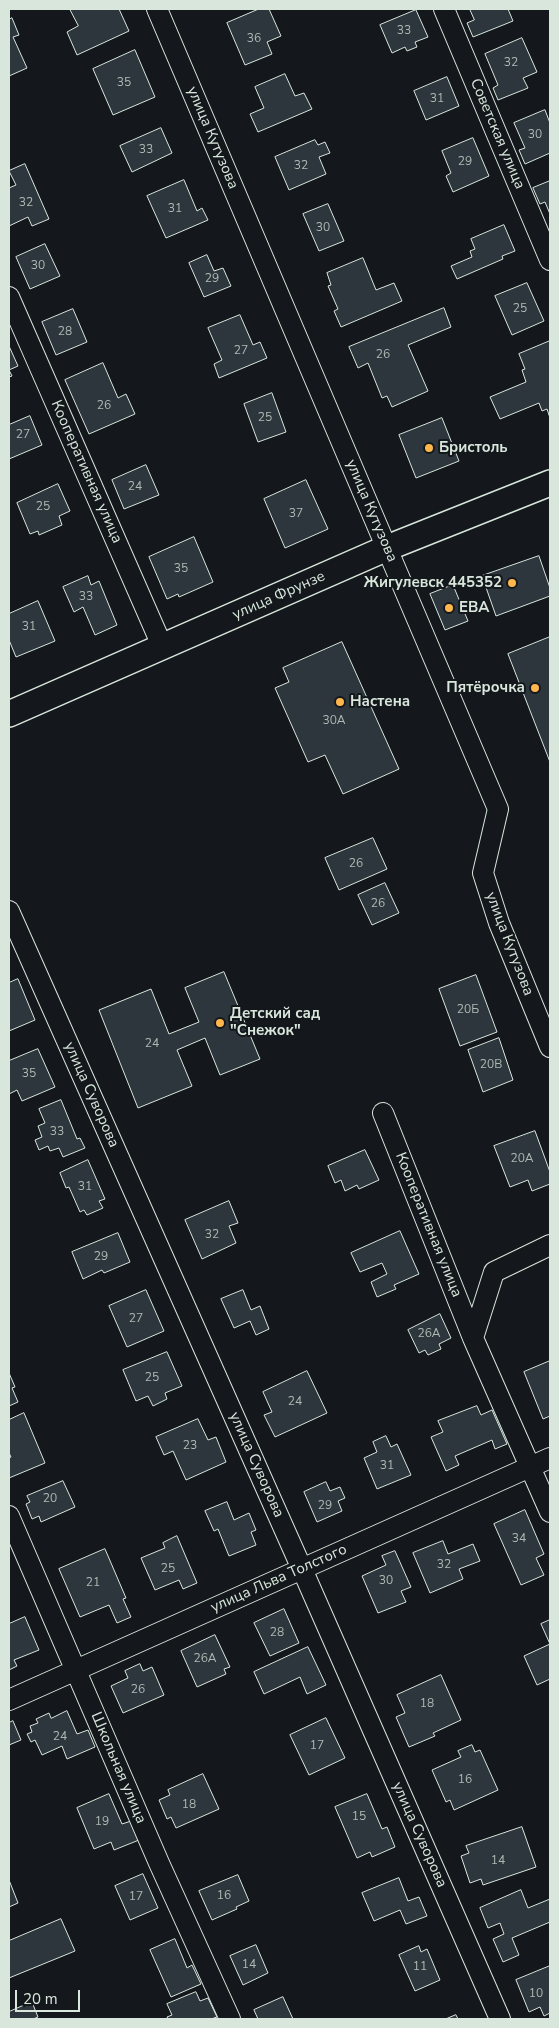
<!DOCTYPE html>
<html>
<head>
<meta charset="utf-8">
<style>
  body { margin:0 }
  #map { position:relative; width:559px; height:2028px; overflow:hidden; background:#14181c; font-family:"Nunito Sans",sans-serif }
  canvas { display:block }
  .frame { position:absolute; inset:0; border:10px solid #d8e6dc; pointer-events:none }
  .scale { position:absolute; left:15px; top:1990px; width:65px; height:22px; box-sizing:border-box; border:2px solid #d8e6dc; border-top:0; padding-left:6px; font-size:15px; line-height:18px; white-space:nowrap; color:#d8e6dc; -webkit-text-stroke:4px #14181c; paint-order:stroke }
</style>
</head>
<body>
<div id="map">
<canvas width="559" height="2028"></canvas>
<div class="frame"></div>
<div class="scale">20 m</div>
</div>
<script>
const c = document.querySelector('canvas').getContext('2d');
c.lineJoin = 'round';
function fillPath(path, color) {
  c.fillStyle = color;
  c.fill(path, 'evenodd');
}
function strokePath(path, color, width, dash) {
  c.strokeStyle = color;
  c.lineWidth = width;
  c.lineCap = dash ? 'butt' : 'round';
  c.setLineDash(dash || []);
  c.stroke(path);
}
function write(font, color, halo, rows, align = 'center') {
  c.font = font + ' "Nunito Sans",sans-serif';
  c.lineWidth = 4;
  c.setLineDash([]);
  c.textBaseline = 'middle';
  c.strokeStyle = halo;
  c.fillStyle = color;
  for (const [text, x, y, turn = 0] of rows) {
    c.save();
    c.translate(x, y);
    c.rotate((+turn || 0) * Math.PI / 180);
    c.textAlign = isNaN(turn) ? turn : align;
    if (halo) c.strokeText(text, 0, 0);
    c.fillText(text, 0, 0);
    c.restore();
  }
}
const building = new Path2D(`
  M70,9H119L129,31L77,55L67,32L78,26Z
  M259,9H269L281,36L267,42L272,54L245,65L227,23Z
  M470,9H508L513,21L473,37L467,23L474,20Z
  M416,10L428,37L415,42L417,47L407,51L405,47L392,53L380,25Z
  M12,18L19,35L13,37L27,68L9,76V20Z
  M522,38L537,72L523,78L528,88L498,100L493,88L498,85L485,54Z
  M135,50L155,97L113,115L93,69Z
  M285,74L295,96L304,93L312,109L258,132L250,114L264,108L255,87Z
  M447,77L459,106L426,120L414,91Z
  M545,110L550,123V153L525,164L519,150L525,148L514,123Z
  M161,128L172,153L132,172L120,146Z
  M473,138L489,176L453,192L446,176L451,173L442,151Z
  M315,140L318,145L325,142L330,153L319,157L326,174L289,190L275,157Z
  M25,164L49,219L32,226L28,217L9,226V188L16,185L9,171Z
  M184,180L197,211L202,208L208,220L166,238L147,196Z
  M550,181V214L545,202L540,204L533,188Z
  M328,204L344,241L319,251L303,214Z
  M504,225L515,251L502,256L503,259L457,279L451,266L472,257L470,251L475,249L471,239Z
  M45,244L60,276L30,289L16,257Z
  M207,255L214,271L223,268L231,286L204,297L189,263Z
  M363,258L376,290L394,283L402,301L341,327L334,311L338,309L328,286L331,285L327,273Z
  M527,283L544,321L512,335L495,296Z
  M444,308L451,327L408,345L428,391L392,407L387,396L382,398L368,363L358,368L349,347Z
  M73,309L87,342L56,355L42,322Z
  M240,315L253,345L260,342L267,358L219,378L214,364L222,360L208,328Z
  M550,341V418L547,409L542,411L539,403L500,419L490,397L526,382L522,370L525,369L519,354Z
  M9,346L18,366L9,370L12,376L9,377Z
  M103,363L118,398L126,394L135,414L89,434L65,380Z
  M272,393L286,432L258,442L244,404Z
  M30,416L42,445L9,459V425Z
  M442,418L459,461L416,478L399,435Z
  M146,465L159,495L124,509L112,480Z
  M306,480L328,529L285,548L264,499Z
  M58,484L70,511L59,516L62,525L39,535L38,531L30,534L17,503Z
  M194,537L213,582L179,597L178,594L167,599L149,557Z
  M539,556L550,588V596L496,616L482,576Z
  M88,576L91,585L99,581L117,625L95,635L83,607L74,612L63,587Z
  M453,585L468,621L445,630L430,594Z
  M38,601L55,641L16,657L9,640V614Z
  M550,637V762L508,654Z
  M342,642L399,769L343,794L325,755L308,762L275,688L289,682L283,668Z
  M373,838L387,869L339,890L325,858Z
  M385,883L399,913L372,925L358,895Z
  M224,972L260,1059L220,1075L205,1038L177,1050L192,1086L138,1108L99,1010L151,989L169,1034L199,1022L185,988Z
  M476,975L497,1032L460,1046L439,989Z
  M18,979L35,1020L9,1031V983Z
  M499,1038L513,1080L483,1092L468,1050Z
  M38,1049L55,1087L22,1101L17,1090L9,1094V1061Z
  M61,1100L77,1139L80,1138L85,1148L63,1157L59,1148L50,1151L48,1146L39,1150L35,1140L42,1137L38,1126L45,1123L39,1109Z
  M535,1131L550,1172V1184L532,1191L528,1180L510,1187L494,1146Z
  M365,1150L379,1180L359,1189L357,1185L345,1191L341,1180L335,1183L328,1166Z
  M88,1160L105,1199L99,1201L103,1208L87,1215L84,1210L80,1212L69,1187L66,1188L60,1173Z
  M229,1201L238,1223L229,1226L236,1243L202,1259L185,1220Z
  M400,1231L419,1274L394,1285L396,1289L377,1297L371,1282L387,1274L382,1263L360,1272L351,1253Z
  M118,1233L130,1262L104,1273L102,1270L83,1279L72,1252Z
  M146,1290L164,1331L127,1347L109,1306Z
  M243,1290L251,1310L260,1306L269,1329L256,1335L250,1321L234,1328L221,1299Z
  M440,1314L451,1338L439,1344L441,1349L428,1355L425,1350L419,1353L408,1330Z
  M167,1352L182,1386L165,1393L167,1399L153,1406L148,1396L136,1401L123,1370Z
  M550,1361V1416L543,1419L524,1372Z
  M307,1371L327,1413L275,1437L264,1415L272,1412L263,1392Z
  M9,1373L15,1387L12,1388L18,1402L9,1406Z
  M477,1406L481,1415L492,1410L507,1444L495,1449L492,1440L455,1456L459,1465L446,1471L431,1437L443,1432L438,1421Z
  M24,1413L45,1463L9,1478V1458L11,1457L9,1453V1420Z
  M198,1419L208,1440L216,1437L226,1462L186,1480L173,1451L164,1455L156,1437Z
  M386,1436L391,1447L397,1444L411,1475L377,1489L364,1458L377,1452L373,1442Z
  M63,1481L75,1507L41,1522L39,1516L32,1519L26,1504L30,1502L27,1496Z
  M326,1482L330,1491L340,1487L345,1498L338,1501L342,1511L317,1522L304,1492Z
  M227,1502L234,1520L249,1513L256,1530L251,1532L256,1545L229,1556L218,1529L214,1531L205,1511Z
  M525,1510L544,1554L536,1558L544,1575L521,1585L494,1524Z
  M177,1536L197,1583L183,1589L179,1580L155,1590L141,1558L165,1548L163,1543Z
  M443,1541L448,1554L473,1544L480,1561L459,1569L463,1579L430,1593L413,1553Z
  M105,1549L126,1598L123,1599L131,1617L117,1623L109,1605L80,1617L59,1569Z
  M395,1551L411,1587L401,1591L406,1602L378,1613L362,1576L386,1565L382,1556Z
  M284,1609L299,1643L270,1656L254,1623Z
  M25,1617L39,1650L14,1660L17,1666L9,1670V1624Z
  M550,1620V1679L537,1685L524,1656L550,1644L541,1624Z
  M215,1635L230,1667L224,1669L226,1674L197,1687L181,1651Z
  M308,1647L326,1685L307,1694L300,1677L264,1694L254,1672Z
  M140,1664L143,1671L152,1667L164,1695L123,1713L111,1686L128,1678L125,1671Z
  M441,1675L461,1720L433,1733L435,1736L409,1747L396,1717L405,1713L397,1695Z
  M67,1711L77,1734L88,1730L95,1747L67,1759L62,1746L42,1755L35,1740L31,1742L27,1734L32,1732L30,1726L38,1723L36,1719L49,1713L51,1718Z
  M326,1718L345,1758L309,1775L290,1735Z
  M13,1721L21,1740L9,1745V1723Z
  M472,1745L475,1752L480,1750L498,1790L454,1810L450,1800L446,1802L432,1770L461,1757L458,1751Z
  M203,1774L219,1809L176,1828L171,1817L167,1819L159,1800L170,1795L168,1790Z
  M109,1794L122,1824L131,1821L139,1840L114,1850L111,1842L94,1849L77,1808Z
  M367,1794L382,1829L387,1827L395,1847L372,1857L370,1852L357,1858L335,1807Z
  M522,1827L536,1867L483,1885L481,1879L470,1883L461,1856L469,1853L466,1846Z
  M143,1874L158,1908L130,1920L115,1886Z
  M238,1875L249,1901L236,1907L237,1909L212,1920L199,1891Z
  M399,1878L408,1901L419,1897L427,1916L406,1924L400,1910L374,1921L362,1893Z
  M9,1880L18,1903L9,1907Z
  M521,1890L528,1908L550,1899V1922L512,1938L519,1955L503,1962L493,1939L504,1934L500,1923L488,1928L480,1908Z
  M61,1919L75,1951L9,1978V1941Z
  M175,1939L187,1968L192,1965L201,1984L171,1997L150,1950Z
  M256,1945L268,1973L243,1985L230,1956Z
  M419,1946L421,1952L427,1949L440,1980L415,1991L399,1955Z
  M550,1966V2013L544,2016L540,2007L529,2012L516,1980Z
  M196,1992L200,2001L208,1998L217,2017L211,2019H168L167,2017L172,2015L167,2004Z
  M283,1997L293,2019H258L254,2010Z
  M32,2002L38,2017L33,2019H9V2012Z
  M456,2015L458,2019H446Z`);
fillPath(building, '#2c363c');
strokePath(building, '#d8e6dc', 1);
const minor = new Path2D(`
  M157,9L498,809L483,873L499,923L550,1047
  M444,9L550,260
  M9,297L163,648
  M9,911L302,1569L500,2019
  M383,1113L473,1338
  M550,1245L494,1272L473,1338L550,1512
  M9,1516L159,1863L230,2019
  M9,1700L550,1458`);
const tertiary = new Path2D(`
  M9,714L387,548L550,483`);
strokePath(minor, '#d8e6dc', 22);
strokePath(tertiary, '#d8e6dc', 28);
strokePath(minor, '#14181c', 20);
strokePath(tertiary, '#14181c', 25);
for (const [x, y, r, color] of [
  [429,448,5,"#ffb74d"],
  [512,583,5,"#ffb74d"],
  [449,608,5,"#ffb74d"],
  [535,688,5,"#ffb74d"],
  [340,702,5,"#ffb74d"],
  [220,1023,5,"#ffb74d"]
]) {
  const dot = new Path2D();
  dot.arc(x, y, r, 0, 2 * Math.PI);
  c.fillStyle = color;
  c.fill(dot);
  strokePath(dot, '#14181c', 2);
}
write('12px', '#adbab4', null, [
  ["33",404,31],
  ["36",254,39],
  ["32",511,63],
  ["35",124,83],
  ["31",437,99],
  ["30",535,135],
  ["33",146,150],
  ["29",465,162],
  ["32",301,166],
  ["32",26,203],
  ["31",175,209],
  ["30",323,228],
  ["30",38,266],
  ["29",212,279],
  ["25",520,309],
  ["28",65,332],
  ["27",241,351],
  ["26",383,355],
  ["26",104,406],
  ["25",265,418],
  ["27",23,435],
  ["24",135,487],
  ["25",43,507],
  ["37",296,514],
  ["35",181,569],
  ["33",86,597],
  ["31",29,627],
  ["30А",334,721],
  ["26",356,864],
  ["26",378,904],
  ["20Б",468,1010],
  ["24",152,1044],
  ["20В",491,1065],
  ["35",29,1074],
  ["33",57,1132],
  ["20А",522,1159],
  ["31",85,1187],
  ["32",212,1235],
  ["29",101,1257],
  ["27",136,1319],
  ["26А",429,1334],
  ["25",152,1378],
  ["24",295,1402],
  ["23",190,1446],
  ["31",387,1466],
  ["20",50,1499],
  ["29",325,1506],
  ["34",519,1539],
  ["32",444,1565],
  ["25",168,1569],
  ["30",386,1581],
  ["21",93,1583],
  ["28",277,1633],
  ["26А",205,1659],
  ["26",138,1690],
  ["18",427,1704],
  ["24",60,1737],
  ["17",317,1746],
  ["16",465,1780],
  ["18",189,1805],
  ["15",359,1817],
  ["19",102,1822],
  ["14",498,1861],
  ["16",224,1896],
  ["17",136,1897],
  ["14",249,1965],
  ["11",420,1967],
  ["10",536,1994]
]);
write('15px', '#d8e6dc', '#14181c', [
  ["Советская улица",497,134,67],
  ["улица Кутузова",212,138,67],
  ["Кооперативная улица",86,472,66],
  ["улица Кутузова",371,511,67],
  ["улица Фрунзе",279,596,-24],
  ["улица Кутузова",509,944,69],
  ["улица Суворова",91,1095,66],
  ["Кооперативная улица",428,1225,68],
  ["улица Суворова",256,1465,66],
  ["улица Льва Толстого",279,1579,-24],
  ["Школьная улица",118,1768,67],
  ["улица Суворова",419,1835,66]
]);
write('bold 15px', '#d8e6dc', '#14181c', [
  ["Бристоль",439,448],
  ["Жигулевск 445352",502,583,"right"],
  ["ЕВА",459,608],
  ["Пятёрочка",525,688,"right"],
  ["Настена",350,702],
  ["Детский сад",230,1014],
  ["\"Снежок\"",230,1031]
], 'left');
</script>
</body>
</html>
